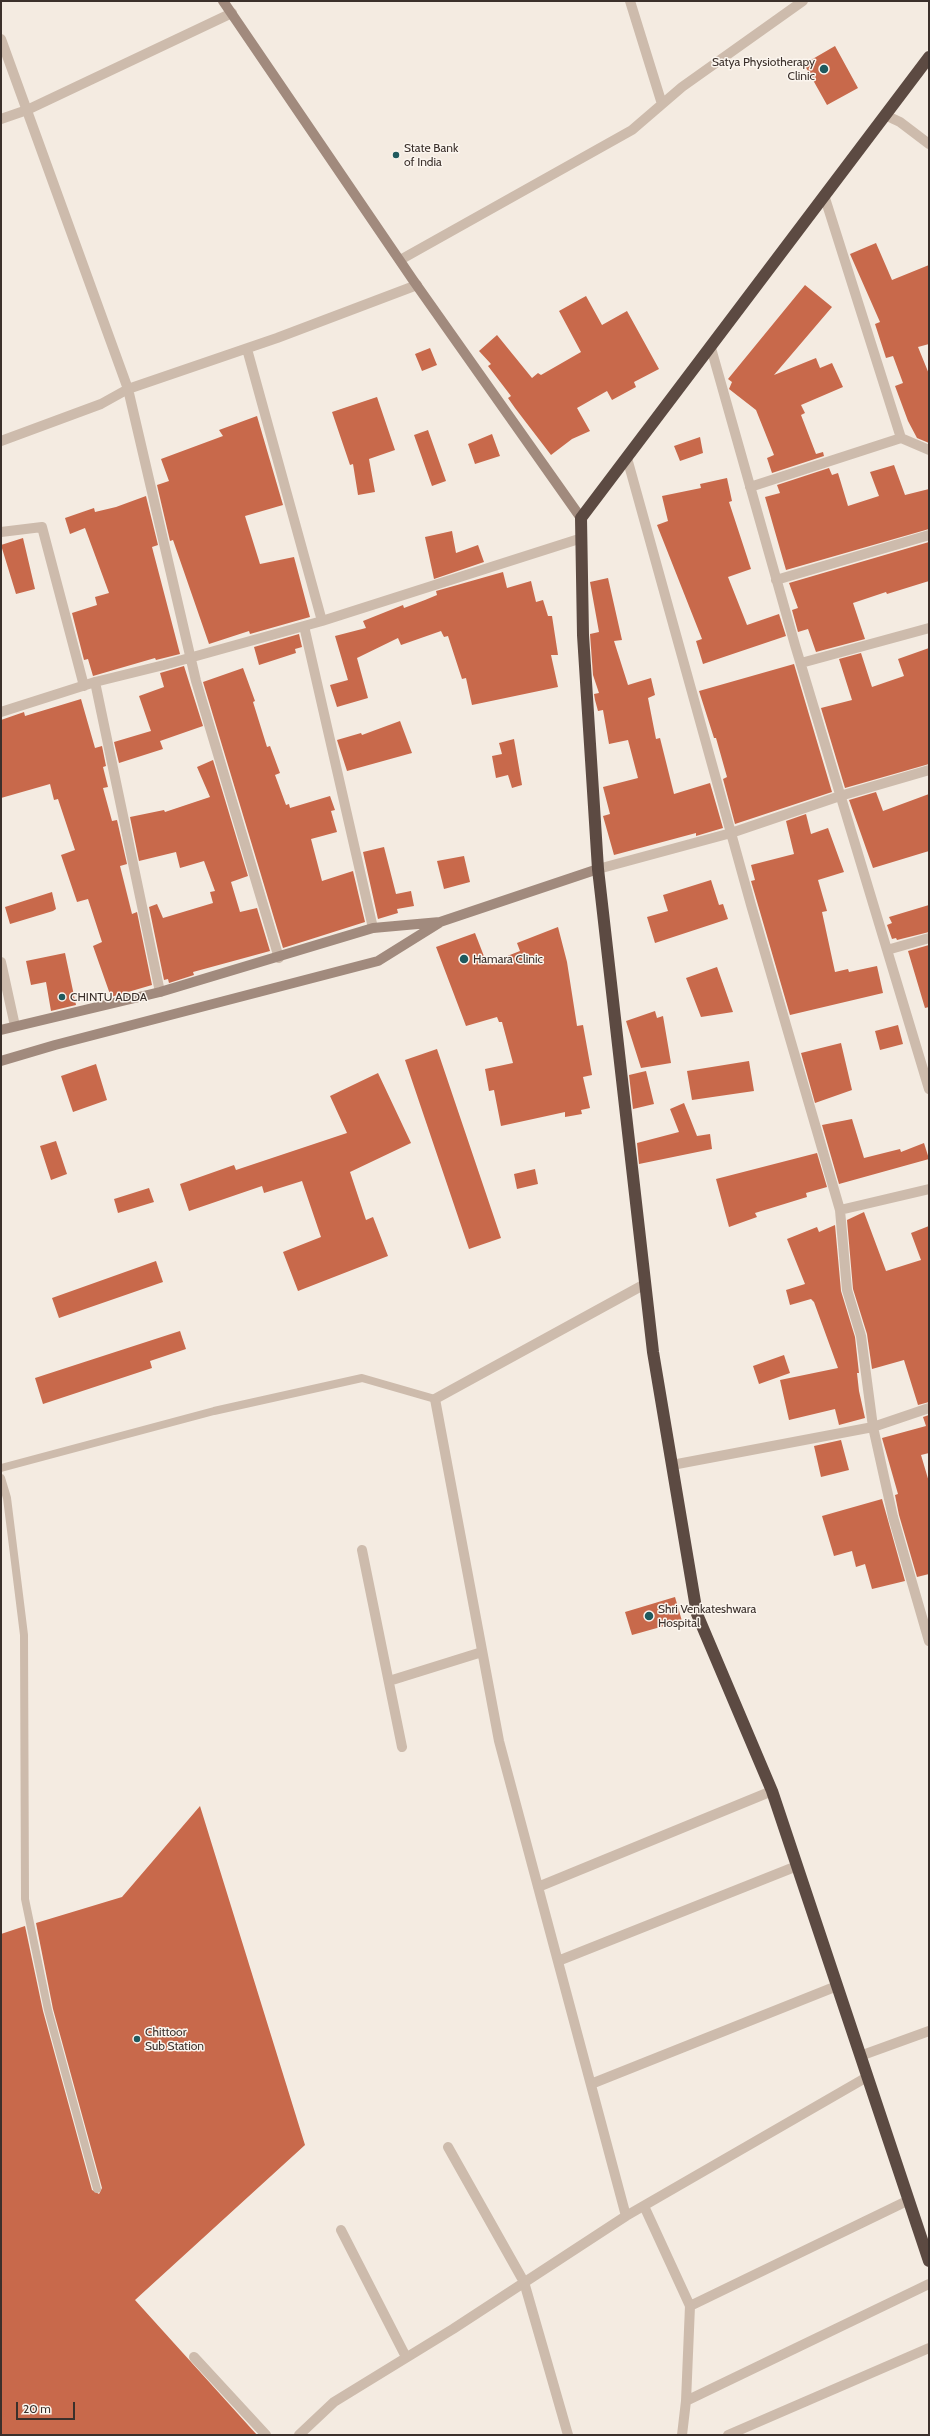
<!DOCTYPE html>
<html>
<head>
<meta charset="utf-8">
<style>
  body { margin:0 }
  #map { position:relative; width:930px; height:2436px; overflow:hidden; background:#f4ebe1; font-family:Cabin,sans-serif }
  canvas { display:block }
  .frame { position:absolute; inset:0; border:2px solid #3b302b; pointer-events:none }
  .scale { position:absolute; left:16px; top:2402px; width:59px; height:18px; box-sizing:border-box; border:2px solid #3b302b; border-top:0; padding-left:5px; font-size:12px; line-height:14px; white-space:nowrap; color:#3b302b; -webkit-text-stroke:3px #fbf5ee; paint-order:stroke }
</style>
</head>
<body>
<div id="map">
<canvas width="930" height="2436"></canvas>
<div class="frame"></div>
<div class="scale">20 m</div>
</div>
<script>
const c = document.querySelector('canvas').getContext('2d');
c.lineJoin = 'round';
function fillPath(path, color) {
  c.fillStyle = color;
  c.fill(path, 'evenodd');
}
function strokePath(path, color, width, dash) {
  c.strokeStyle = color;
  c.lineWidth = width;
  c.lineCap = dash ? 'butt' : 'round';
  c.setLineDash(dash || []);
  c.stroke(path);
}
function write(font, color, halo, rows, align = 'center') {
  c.font = font + ' Cabin,sans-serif';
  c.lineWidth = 3;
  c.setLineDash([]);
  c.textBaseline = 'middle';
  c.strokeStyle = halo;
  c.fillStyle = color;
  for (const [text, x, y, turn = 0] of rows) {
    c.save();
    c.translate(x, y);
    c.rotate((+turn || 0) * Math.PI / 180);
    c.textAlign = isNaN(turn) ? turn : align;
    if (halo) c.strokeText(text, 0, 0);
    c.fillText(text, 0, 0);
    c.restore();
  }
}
fillPath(new Path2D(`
  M835,46L858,88L827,105L804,64Z
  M876,243L892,280L929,265V344L918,347L929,374V443L917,438L908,421L895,386L903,383L893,356L886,358L875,324L880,322L850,254Z
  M805,285L832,307L774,375L816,358L820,368L832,363L843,387L801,405L805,413L801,415L816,454L823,452L824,456L772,473L767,458L774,455L756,410L729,389L732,382L728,379Z
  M586,296L602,325L627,311L659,369L634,382L636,387L612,400L607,391L577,408L590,431L572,439L551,455L515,408L508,398L511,396L488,366L491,364L479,351L497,335L532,378L538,373L541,375L581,352L559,311Z
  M430,348L437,365L422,371L415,354Z
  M377,397L395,450L369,459L375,492L358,495L353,464L350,465L332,412Z
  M257,416L283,505L245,516L260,564L294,557L310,617L250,634L249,631L209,644L173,540L170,541L157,485L169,481L161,459L223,436L219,430Z
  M428,430L446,481L432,486L414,435Z
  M492,434L500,456L475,464L468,444Z
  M700,437L703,453L680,461L674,446Z
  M894,465L905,495L929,489V529L786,570L765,497L780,493L777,485L829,468L832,475L838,473L848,506L879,496L870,472Z
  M727,478L732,501L729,502L751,569L728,577L747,625L779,614L786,636L703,664L696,641L702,639L657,525L668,521L662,496L701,488L700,484Z
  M146,496L158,545L152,547L180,654L156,660L155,658L93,676L88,659L84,660L72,613L97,605L95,597L109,593L85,528L70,534L65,518L94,508L95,512L116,507Z
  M452,531L456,553L478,545L484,562L434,579L425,537Z
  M23,538L35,589L16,594L1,545Z
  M929,542V581L887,594L886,592L853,603L865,639L816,652L808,629L798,632L792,610L798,608L789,583Z
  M503,572L507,588L531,581L536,602L543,600L548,616H552L558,655H551L558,687L472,705L466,678L462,679L448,636L444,637L441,631L401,645L398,638L357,658L368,698L337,707L330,685L348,680L335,636L366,628L363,621L403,605L404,608L425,600L437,595L436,591Z
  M608,578L622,640L614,641L628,685L651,678L655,695L648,698L656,739L660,738L674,794L710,783L723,828L696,836V833L614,855L603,816L610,814L603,787L638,778L628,740L609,744L603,710L598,711L595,700L594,694L599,693L593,675L590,634L599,632L590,582Z
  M299,634L302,647L295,649L296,653L259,665L254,647Z
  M929,648V764L845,788L821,708L852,700L839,659L861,653L872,687L904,676L898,659Z
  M794,664L832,792L735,824L723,779L727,777L716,738H714L699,691Z
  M184,666L203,726L160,741L163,749L119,763L114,742L151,731L139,696L164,687L160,673Z
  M243,668L255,701L253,702L267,747L270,746L280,773L275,775L286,805L289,804L290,808L330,796L335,810L331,811L337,832L311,839L322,881L353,871L365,922L283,948L203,682Z
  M81,699L95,748L102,746L106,766L103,767L108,787L103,788L112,821L117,820L127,864L120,866L132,914L137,912L152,985L111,997L93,946L102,942L88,899L77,902L61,855L75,850L58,799L54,800L50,784L1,798V720L24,712L25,716Z
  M400,721L412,753L347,771L337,740L361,733L362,735Z
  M514,739L522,785L512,788L508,775L496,778L492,756L502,754L499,743Z
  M213,760L248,876L231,882L240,912L257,908L270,951L193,972L194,975L169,983L168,979L164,980L149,907L157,904L163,918L213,903L210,892L215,891L204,861L180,868L176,852L139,861L130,817L164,810L165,812L210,797L197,767Z
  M876,792L883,811L929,794V851L873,868L849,800Z
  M806,814L811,834L828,828L844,872L818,880L827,911L822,912L835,972L848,969L849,972L877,966L883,993L790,1015L751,881L755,880L751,865L794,854L786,821Z
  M384,847L396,894L411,891L414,906L397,909L398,913L378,919L363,852Z
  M464,856L470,882L444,889L437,861Z
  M711,880L719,905L723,904L728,919L655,943L647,917L668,911L663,895Z
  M52,892L56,909L53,911L10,924L5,907Z
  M929,905V932L897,940L896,938L892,939L887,925L892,923L889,917Z
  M558,927L567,962L577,1026L583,1025L592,1075L583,1077L590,1108L581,1110L582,1114L565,1117V1112L501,1126L494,1090L489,1091L485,1069L513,1063L502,1022H499L497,1017L466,1026L436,947L475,933L487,964L520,951L517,943Z
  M929,945V1007L925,1008L908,951Z
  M65,953L76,1005L51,1011L46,982L31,985L26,961Z
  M717,967L733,1012L701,1017L686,978Z
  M655,1011L657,1018L663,1016L671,1063L641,1068L626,1021Z
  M898,1025L903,1044L880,1050L875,1031Z
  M841,1043L852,1090L815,1103L801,1053Z
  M437,1049L501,1238L469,1249L405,1060Z
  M749,1061L754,1091L692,1100L687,1071Z
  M96,1064L107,1100L73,1112L61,1076Z
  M646,1071L654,1104L633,1109L629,1075Z
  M378,1073L411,1143L350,1172L366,1220L373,1217L388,1256L298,1291L283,1252L321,1237L302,1181L264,1193L262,1186L189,1211L180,1184L234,1165L236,1170L347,1133L330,1096Z
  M684,1103L697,1136L710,1134L712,1149L639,1164L637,1143L679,1132L670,1109Z
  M852,1119L864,1158L900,1149L901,1152L924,1143L929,1159L839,1184L822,1125Z
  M56,1141L67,1174L51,1180L40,1146Z
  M817,1153L827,1187L806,1193L807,1197L755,1213L757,1217L729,1227L716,1179Z
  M535,1169L538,1184L517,1189L514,1174Z
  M149,1188L154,1202L118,1213L114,1199Z
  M864,1212L886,1271L921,1260L911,1233L929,1226V1402L918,1405L904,1360L872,1369L867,1334L853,1289L847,1220Z
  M835,1225L841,1291L855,1337L859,1373H857L859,1391L865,1418L839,1425L835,1409L789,1420L780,1380L838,1368L814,1302L811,1299L790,1305L786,1290L805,1284L787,1239L817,1227L819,1232Z
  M156,1261L163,1282L59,1318L52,1298Z
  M180,1331L186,1349L150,1361L152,1368L43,1404L35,1378Z
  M784,1355L790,1373L759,1384L753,1366Z
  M929,1415V1453L921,1455L929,1482V1574L917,1577L899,1515L895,1495L898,1494L882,1438L926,1426L923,1417Z
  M841,1440L849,1470L821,1477L814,1446Z
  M882,1499L905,1581L872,1589L865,1564L856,1567L852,1551L834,1556L822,1516Z
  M675,1597L682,1621L632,1635L625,1612Z
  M200,1806L305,2145L135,2300L257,2435H1V1934L25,1926L43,2011L92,2190L99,2194L102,2188L53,2009L36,1923L122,1897Z`), '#c8694b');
strokePath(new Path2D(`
  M1,1468L214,1411L362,1378L435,1399
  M1,1478L7,1498L24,1635L25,1899L48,2010L97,2189`), '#cdbbac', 8);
strokePath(new Path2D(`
  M630,1L662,104
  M1,39L128,389L196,681L279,958
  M885,115L900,122L929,144
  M1,119L27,110L232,13
  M400,260L632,130L682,87L803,1
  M711,348L795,645L929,1089
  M247,349L322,621
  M901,438L929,450
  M1,441L101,404L128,389L277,338L417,285
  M627,458L751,905L840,1210L847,1290L861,1336L873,1427L893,1517L929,1641
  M750,487L901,438L824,195
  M1,532L42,527L84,686
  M776,580L929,535
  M304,626L373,928
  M801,663L929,628
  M95,682L160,992
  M1,712L95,682L164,665L322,621L582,538
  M598,869L731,833L840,796L929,770
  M887,950L929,938
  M1,962L15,1026
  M840,1210L929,1189
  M645,1284L435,1399L499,1741L626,2216L867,2077
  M672,1465L873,1427L929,1408
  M362,1550L402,1747
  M389,1681L482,1652
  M538,1887L772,1791
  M558,1961L797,1866
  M860,2056L929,2031
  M591,2084L837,1986
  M448,2147L524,2282L568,2435
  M644,2206L690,2306L686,2401L682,2435
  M341,2230L406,2357
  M690,2306L909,2200
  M194,2357L266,2435
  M686,2401L929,2284
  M299,2435L334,2402L453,2329L626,2216
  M728,2435L929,2348`), '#cdbbac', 10);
strokePath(new Path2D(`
  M223,1L413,280L581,518
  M1,1030L160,992L373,928L440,922L598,869
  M1,1061L55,1045L378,961L439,923`), '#a18a7d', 10);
strokePath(new Path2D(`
  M929,57L581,518L583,635L598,869L653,1352L697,1614L772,1791L929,2261`), '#5c4a42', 12);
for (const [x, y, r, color] of [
  [824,69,5,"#1f5a5e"],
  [396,155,4,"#1f5a5e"],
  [464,959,5,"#1f5a5e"],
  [62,997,4,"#1f5a5e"],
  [649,1616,5,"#1f5a5e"],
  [137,2039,4,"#1f5a5e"]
]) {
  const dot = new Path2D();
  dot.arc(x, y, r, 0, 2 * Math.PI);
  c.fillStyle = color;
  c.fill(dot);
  strokePath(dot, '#fbf5ee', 1.5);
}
write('12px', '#3b302b', '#fbf5ee', [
  ["Satya Physiotherapy",815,62,"right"],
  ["Clinic",815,76,"right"],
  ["State Bank",404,148],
  ["of India",404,162],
  ["Hamara Clinic",473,959],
  ["CHINTU ADDA",70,997],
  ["Shri Venkateshwara",658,1609],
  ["Hospital",658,1623],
  ["Chittoor",145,2032],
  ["Sub Station",145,2046]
], 'left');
</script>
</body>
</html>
